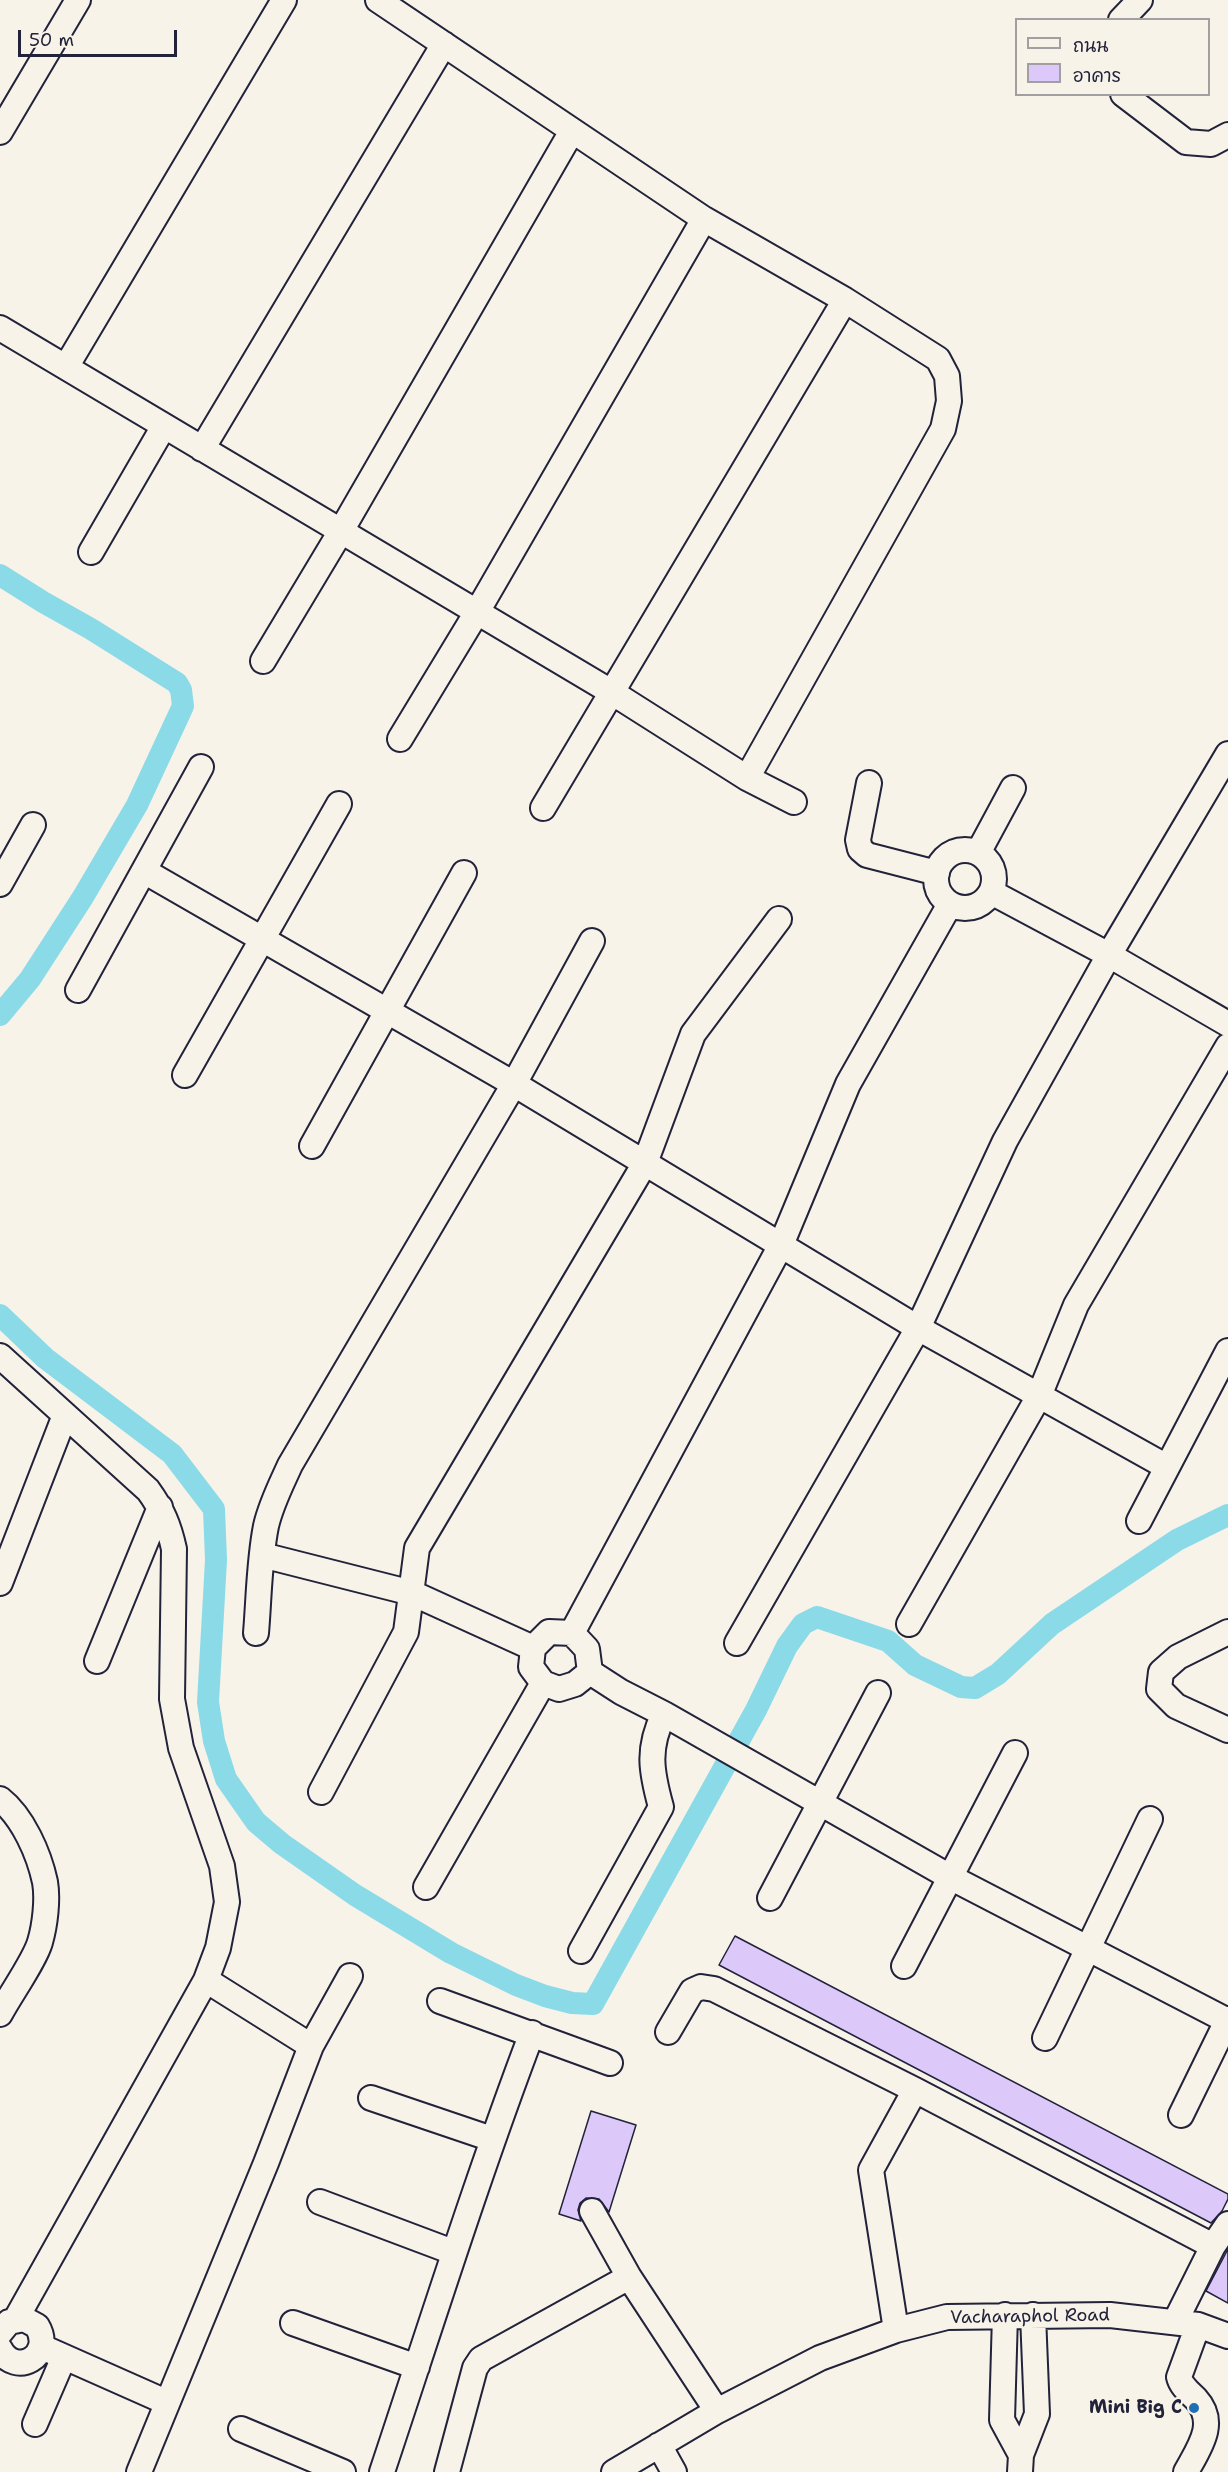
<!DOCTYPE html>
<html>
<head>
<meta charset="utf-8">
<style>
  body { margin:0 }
  #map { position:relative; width:1228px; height:2472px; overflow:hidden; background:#f7f3e8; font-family:"Shantell Sans","Playpen Sans Thai",sans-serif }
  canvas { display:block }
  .legend { position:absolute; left:1015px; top:18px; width:195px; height:78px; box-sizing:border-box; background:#f7f3e8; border:2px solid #a29fa3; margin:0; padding:8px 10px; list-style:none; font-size:18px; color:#22223b }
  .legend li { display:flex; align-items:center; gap:12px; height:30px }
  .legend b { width:30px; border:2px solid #a29fa3 }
  .scale { position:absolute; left:18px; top:30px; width:159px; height:27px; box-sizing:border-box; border:3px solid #22223b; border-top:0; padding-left:8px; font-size:18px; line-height:21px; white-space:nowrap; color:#22223b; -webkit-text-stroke:4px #f7f3e8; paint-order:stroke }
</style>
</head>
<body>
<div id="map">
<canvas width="1228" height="2472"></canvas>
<ul class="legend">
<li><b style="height:8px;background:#f7f3e8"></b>ถนน</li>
<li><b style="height:16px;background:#dcc9fa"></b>อาคาร</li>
</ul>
<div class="scale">50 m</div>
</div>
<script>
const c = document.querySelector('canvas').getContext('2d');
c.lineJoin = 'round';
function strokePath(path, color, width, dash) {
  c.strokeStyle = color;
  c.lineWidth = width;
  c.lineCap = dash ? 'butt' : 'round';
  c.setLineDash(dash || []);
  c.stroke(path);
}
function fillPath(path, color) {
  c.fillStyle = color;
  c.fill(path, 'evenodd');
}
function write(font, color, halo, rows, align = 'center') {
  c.font = font + ' "Shantell Sans",sans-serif';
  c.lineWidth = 4.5;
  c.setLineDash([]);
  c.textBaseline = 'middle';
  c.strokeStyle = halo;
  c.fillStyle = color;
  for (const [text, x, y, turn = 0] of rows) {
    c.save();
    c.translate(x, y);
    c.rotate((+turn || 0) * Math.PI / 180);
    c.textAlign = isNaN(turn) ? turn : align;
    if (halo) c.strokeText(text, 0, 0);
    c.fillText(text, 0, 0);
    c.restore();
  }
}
strokePath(new Path2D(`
  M0,575L43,602L91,629L177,683L181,690L183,706L137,805L83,897L30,979L0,1015
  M0,1315L45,1358L172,1454L214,1509L216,1560L208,1702L214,1741L226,1779L256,1822L282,1844L355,1895L451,1953L516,1985L545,1996L572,2003L593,2004L756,1710L787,1646L803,1624L817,1617L888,1641L915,1665L961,1687L975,1688L998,1674L1052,1624L1177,1540L1228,1515`), '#8bdae8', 22);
const building = new Path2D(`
  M735,1936L1228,2194V2199L1222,2211L1211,2223L719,1965Z
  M591,2111L636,2125L609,2212L599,2199L586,2198L580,2203L578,2210L581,2221L559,2214Z
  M1228,2249V2303L1206,2291Z`);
fillPath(building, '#dcc9fa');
strokePath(building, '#22223b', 1.5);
const minor = new Path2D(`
  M378,0L704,219L845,300L938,359L947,376L949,401L943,429L747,778
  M1121,20L1140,0
  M1123,94L1186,142L1211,144L1228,135
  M0,132L78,0
  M0,328L613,693L747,778L794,802
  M66,367L284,0
  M202,449L444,44
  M91,552L164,426
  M263,661L341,531L572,131
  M400,739L477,612L704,219
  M869,783L858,840L860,849L867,855L937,873
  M543,808L845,300
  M936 879a29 29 0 1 1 58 0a29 29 0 1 1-58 0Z
  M978,853L1013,788
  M144,871L514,1084L918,1328L1167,1467
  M0,884L33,825
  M991,892L1109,955L1228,1024
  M78,990L201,767
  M185,1075L339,804
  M312,1146L464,873
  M0,1356L148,1490C162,1509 169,1526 174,1549L172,1699L181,1748L222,1866L227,1902L218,1948L206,1980L16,2319
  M1139,1521L1228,1351
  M262,1555L412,1593L533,1648
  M0,1583L65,1415
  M909,1624L1039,1396L1076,1305L1228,1046
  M549,1632L572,1633L587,1649L590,1672L575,1684L559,1689L543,1683L531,1667L533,1648Z
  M1228,1632L1178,1657L1161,1672L1159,1689L1176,1706L1228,1730
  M256,1633C259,1598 259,1561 266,1526C271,1504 281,1485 290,1465L514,1084L592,941
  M572,1633L781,1245L848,1084L950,904
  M737,1643L918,1328L1005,1141L1109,955L1228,754
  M97,1661L160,1507
  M590,1672L621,1692L664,1714L950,1877L1228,2021
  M321,1792L406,1632L417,1548L645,1163L693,1034L779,919
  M0,1799C23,1817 39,1854 45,1882C48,1899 45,1925 40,1942C35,1960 10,1995 0,2014
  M426,1887L543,1683
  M770,1898L878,1693
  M581,1951L661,1807C651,1771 647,1748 664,1714
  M904,1966L1015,1753
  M206,1980L311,2046
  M440,2001L610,2063
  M668,2032L692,1991L701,1987L714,1989L915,2090L1213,2246L1175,2322
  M1045,2038L1150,1819
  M371,2098L492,2139
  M1181,2115L1228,2019
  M320,2202L453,2252
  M592,2211L629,2277L717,2411
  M1213,2246L1228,2224
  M1005,2315L1002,2420L1021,2455
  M293,2323L417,2367
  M896,2330L871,2170L915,2090
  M0,2333L9,2322L24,2319L37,2326C55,2356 15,2378 0,2349
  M42,2347L166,2402
  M35,2424L64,2357
  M241,2429L343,2472
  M659,2445L674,2472
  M139,2472L266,2163L311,2046L350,1976
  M382,2472C431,2325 477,2178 532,2033
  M447,2472L475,2368L481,2359L629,2277
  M614,2472L717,2411L820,2358L896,2330L947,2317L1110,2315L1198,2325L1228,2336
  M1020,2472L1021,2455L1037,2414L1033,2315
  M1186,2472C1199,2448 1218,2423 1196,2399C1189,2392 1181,2386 1179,2377L1198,2325`);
strokePath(minor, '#22223b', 28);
strokePath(minor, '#f7f3e8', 24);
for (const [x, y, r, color] of [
  [1194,2408,6,"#1f6fb2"]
]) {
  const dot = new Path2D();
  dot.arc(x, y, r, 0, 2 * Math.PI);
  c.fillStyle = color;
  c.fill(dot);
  strokePath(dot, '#f7f3e8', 2);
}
write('18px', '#22223b', '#f7f3e8', [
  ["Vacharaphol Road",1030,2317,-1]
]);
write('bold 18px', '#22223b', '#f7f3e8', [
  ["Mini Big C",1182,2408]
], 'right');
</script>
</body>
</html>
